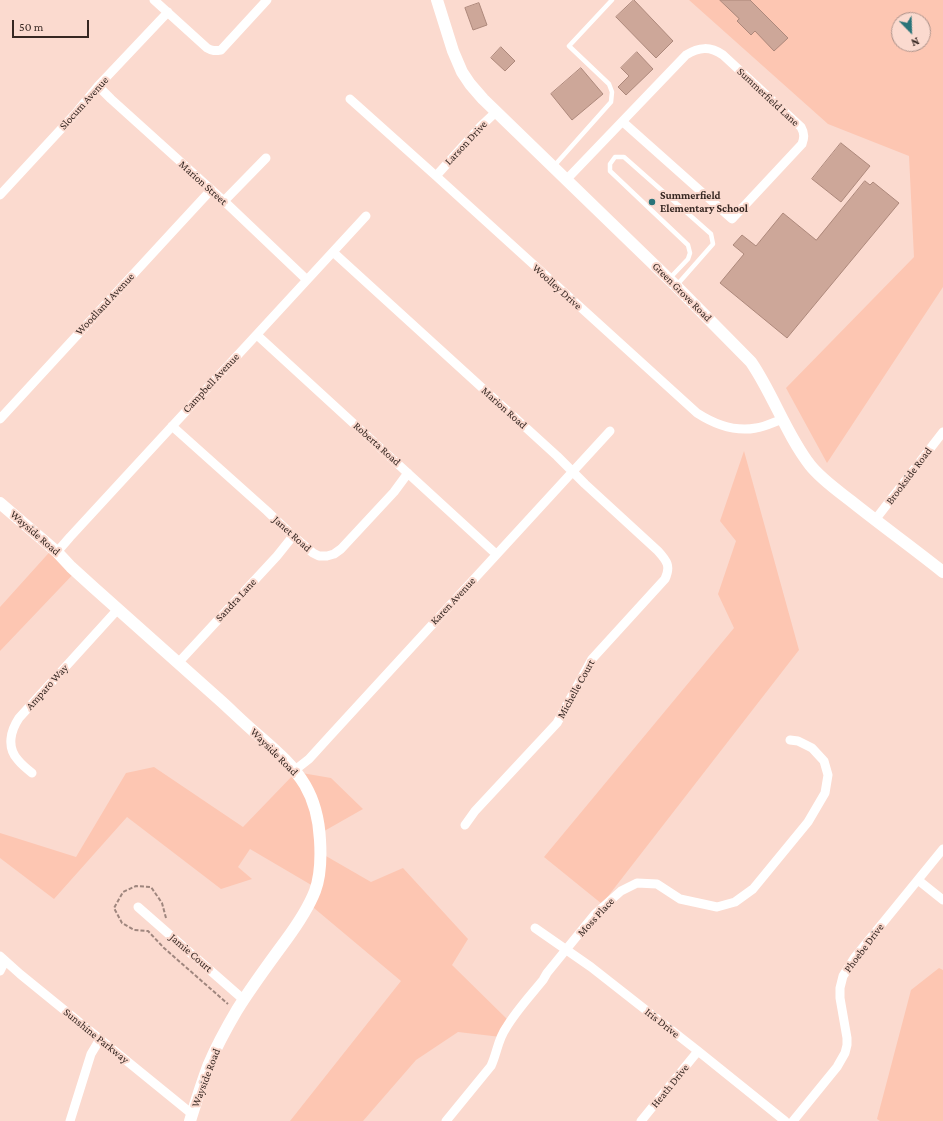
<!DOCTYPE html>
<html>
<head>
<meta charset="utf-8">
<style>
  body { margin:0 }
  #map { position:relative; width:943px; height:1121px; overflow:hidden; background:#fbdacf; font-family:"Crimson Pro",serif }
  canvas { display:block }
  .north { position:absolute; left:891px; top:12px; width:40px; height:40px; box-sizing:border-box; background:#fbdacf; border:1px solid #ac928a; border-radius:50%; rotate:157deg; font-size:11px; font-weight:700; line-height:16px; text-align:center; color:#362722 }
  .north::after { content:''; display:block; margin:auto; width:14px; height:18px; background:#2a7479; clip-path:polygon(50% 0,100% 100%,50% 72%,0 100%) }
  .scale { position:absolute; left:12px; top:20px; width:77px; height:18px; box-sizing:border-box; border:2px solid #362722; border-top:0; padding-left:5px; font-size:12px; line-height:14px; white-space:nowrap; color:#362722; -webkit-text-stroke:3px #fbdacf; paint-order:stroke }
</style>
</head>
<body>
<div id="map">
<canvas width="943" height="1121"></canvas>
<div class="north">N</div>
<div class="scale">50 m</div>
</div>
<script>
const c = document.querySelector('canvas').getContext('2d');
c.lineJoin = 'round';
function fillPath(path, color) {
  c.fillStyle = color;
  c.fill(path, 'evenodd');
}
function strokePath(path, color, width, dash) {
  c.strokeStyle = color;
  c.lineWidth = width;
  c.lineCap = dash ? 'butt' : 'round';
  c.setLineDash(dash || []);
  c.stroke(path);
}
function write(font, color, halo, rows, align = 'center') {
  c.font = font + ' "Crimson Pro",serif';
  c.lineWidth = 4;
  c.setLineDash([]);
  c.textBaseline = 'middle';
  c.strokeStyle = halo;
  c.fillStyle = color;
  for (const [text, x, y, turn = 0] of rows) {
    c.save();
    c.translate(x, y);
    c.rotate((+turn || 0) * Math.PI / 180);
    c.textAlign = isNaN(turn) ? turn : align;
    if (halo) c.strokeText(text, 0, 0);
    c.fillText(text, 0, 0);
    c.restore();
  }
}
fillPath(new Path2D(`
  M689,0H943V287L827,463L786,388L914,257L909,156L828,124ZM899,20H923V44H899Z
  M744,451L799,650L602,904L544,857L734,628L718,594L736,541L720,521Z
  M55,546L79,568L0,651V607Z
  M154,767L243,827L296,772L331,778L363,809L319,834V852L371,882L403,868L468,939L452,965L509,1021L501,1037L458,1032L416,1060L363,1121H290L401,981L308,903L313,886L250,849L238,867L252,879L221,889L127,817L54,899L0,858V833L76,857L126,773Z
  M939,968L943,970V1121H880L877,1119L911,990Z`), '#fdc6b2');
const building = new Path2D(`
  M634,0L673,41L656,58L616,17Z
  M720,0H750L788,38L774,51L755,31L751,35L737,21L739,19Z
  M479,3L487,25L473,30L465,8Z
  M501,47L515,61L505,71L491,58Z
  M637,52L653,69L626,95L618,87L629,76L621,68Z
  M581,68L603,94L572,120L551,94Z
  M841,143L870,166L841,202L812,179Z
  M865,181L870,185L873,182L899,203L787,338L720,283L744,254L733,245L742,235L756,246L783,213L816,240Z`);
fillPath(building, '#cda799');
strokePath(building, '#ad887b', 1);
strokePath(new Path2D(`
  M166,918L162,903L151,887L136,886L123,892L114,908L122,923L134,930L148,931L164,948L228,1004`), '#9f867e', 2, [4, 2]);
strokePath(new Path2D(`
  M554,166L611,102L612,92L609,84L569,46L612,0
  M669,279L688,259L690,253L688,245L610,171V164L615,157H624L711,234L713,244L676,286`), '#fff', 4.5);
strokePath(new Path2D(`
  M154,0L207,48C212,51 215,51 221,50L267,0
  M98,86L111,99L224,201L307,280
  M350,99L436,176L697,413C714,424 735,432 756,428C765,427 774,422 783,419
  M436,176L481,126L497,111
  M567,179L686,55C699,47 710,46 723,55L801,127C805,134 804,138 802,144L732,219L623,122
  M0,195L75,114L98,86L168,12
  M224,201L266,158
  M333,252L557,456L585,484L658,551C667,561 671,566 665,579L592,659L557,723L475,811L465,825
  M257,335L496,554
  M0,419L174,230L211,190
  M172,426L267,511L293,536L313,553L319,556H327L334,554L341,549L394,492L408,473
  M875,520L943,432
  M57,552L70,537L366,216
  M179,662L277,556L293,536
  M295,770L309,759L329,737L610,431
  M32,773C27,769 22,765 18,760C6,747 11,730 19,718L118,609
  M918,880L943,900
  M138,907L244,1000
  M535,928L591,967L698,1051L785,1121
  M0,956L20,974L192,1114
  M0,971L5,961
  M70,1121L91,1054L100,1039
  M446,1121L491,1066C497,1053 498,1039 506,1028C516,1011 530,996 543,980L547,973L595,914L621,891L637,883L657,884L680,899L717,907L735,902L753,889L808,822L825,793L828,775L824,761L812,748L798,741L790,740
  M641,1121L698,1051
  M793,1121L837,1067L845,1053L847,1045V1038L840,998V988L843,976L855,957L943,849`), '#fff', 9);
strokePath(new Path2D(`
  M437,0L453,51L462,72L470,84L483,99L676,286L751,362C773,394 786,434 810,465C821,479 837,490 851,501C881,525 913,548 943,572
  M0,503L57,552L71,567L93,587L222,702C234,713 245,724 258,735C275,750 293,765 305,785C315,802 319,820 320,840C321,856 321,875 315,891C308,909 297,925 286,940C269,963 252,986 237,1010C227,1027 217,1045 209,1064C202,1082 196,1102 190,1121`), '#fff', 12);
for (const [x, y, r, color] of [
  [652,202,4,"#2a7479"]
]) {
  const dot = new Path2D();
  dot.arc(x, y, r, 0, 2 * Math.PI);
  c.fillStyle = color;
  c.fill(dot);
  strokePath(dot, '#fbdacf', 1.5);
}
write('11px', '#362722', '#fbdacf', [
  ["Summerfield Lane",768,97,43],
  ["Slocum Avenue",84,103,-48],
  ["Larson Drive",466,143,-47],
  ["Marion Street",203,183,42],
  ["Woolley Drive",557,287,42],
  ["Green Grove Road",682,292,45],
  ["Woodland Avenue",105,304,-47],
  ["Campbell Avenue",211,383,-47],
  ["Marion Road",504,408,42],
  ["Roberta Road",377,444,42],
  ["Brookside Road",909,476,-53],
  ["Wayside Road",35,533,41],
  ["Janet Road",292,534,42],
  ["Sandra Lane",236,600,-47],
  ["Karen Avenue",453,601,-47],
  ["Amparo Way",47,687,-48],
  ["Michelle Court",576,689,-61],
  ["Wayside Road",274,752,45],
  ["Moss Place",596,917,-47],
  ["Phoebe Drive",864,948,-53],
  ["Jamie Court",191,953,41],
  ["Iris Drive",662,1023,38],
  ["Sunshine Parkway",96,1036,39],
  ["Wayside Road",206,1078,-69],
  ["Heath Drive",670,1086,-51]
]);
write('bold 11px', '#362722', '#fbdacf', [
  ["Summerfield",660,196],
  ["Elementary School",660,209]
], 'left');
</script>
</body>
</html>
